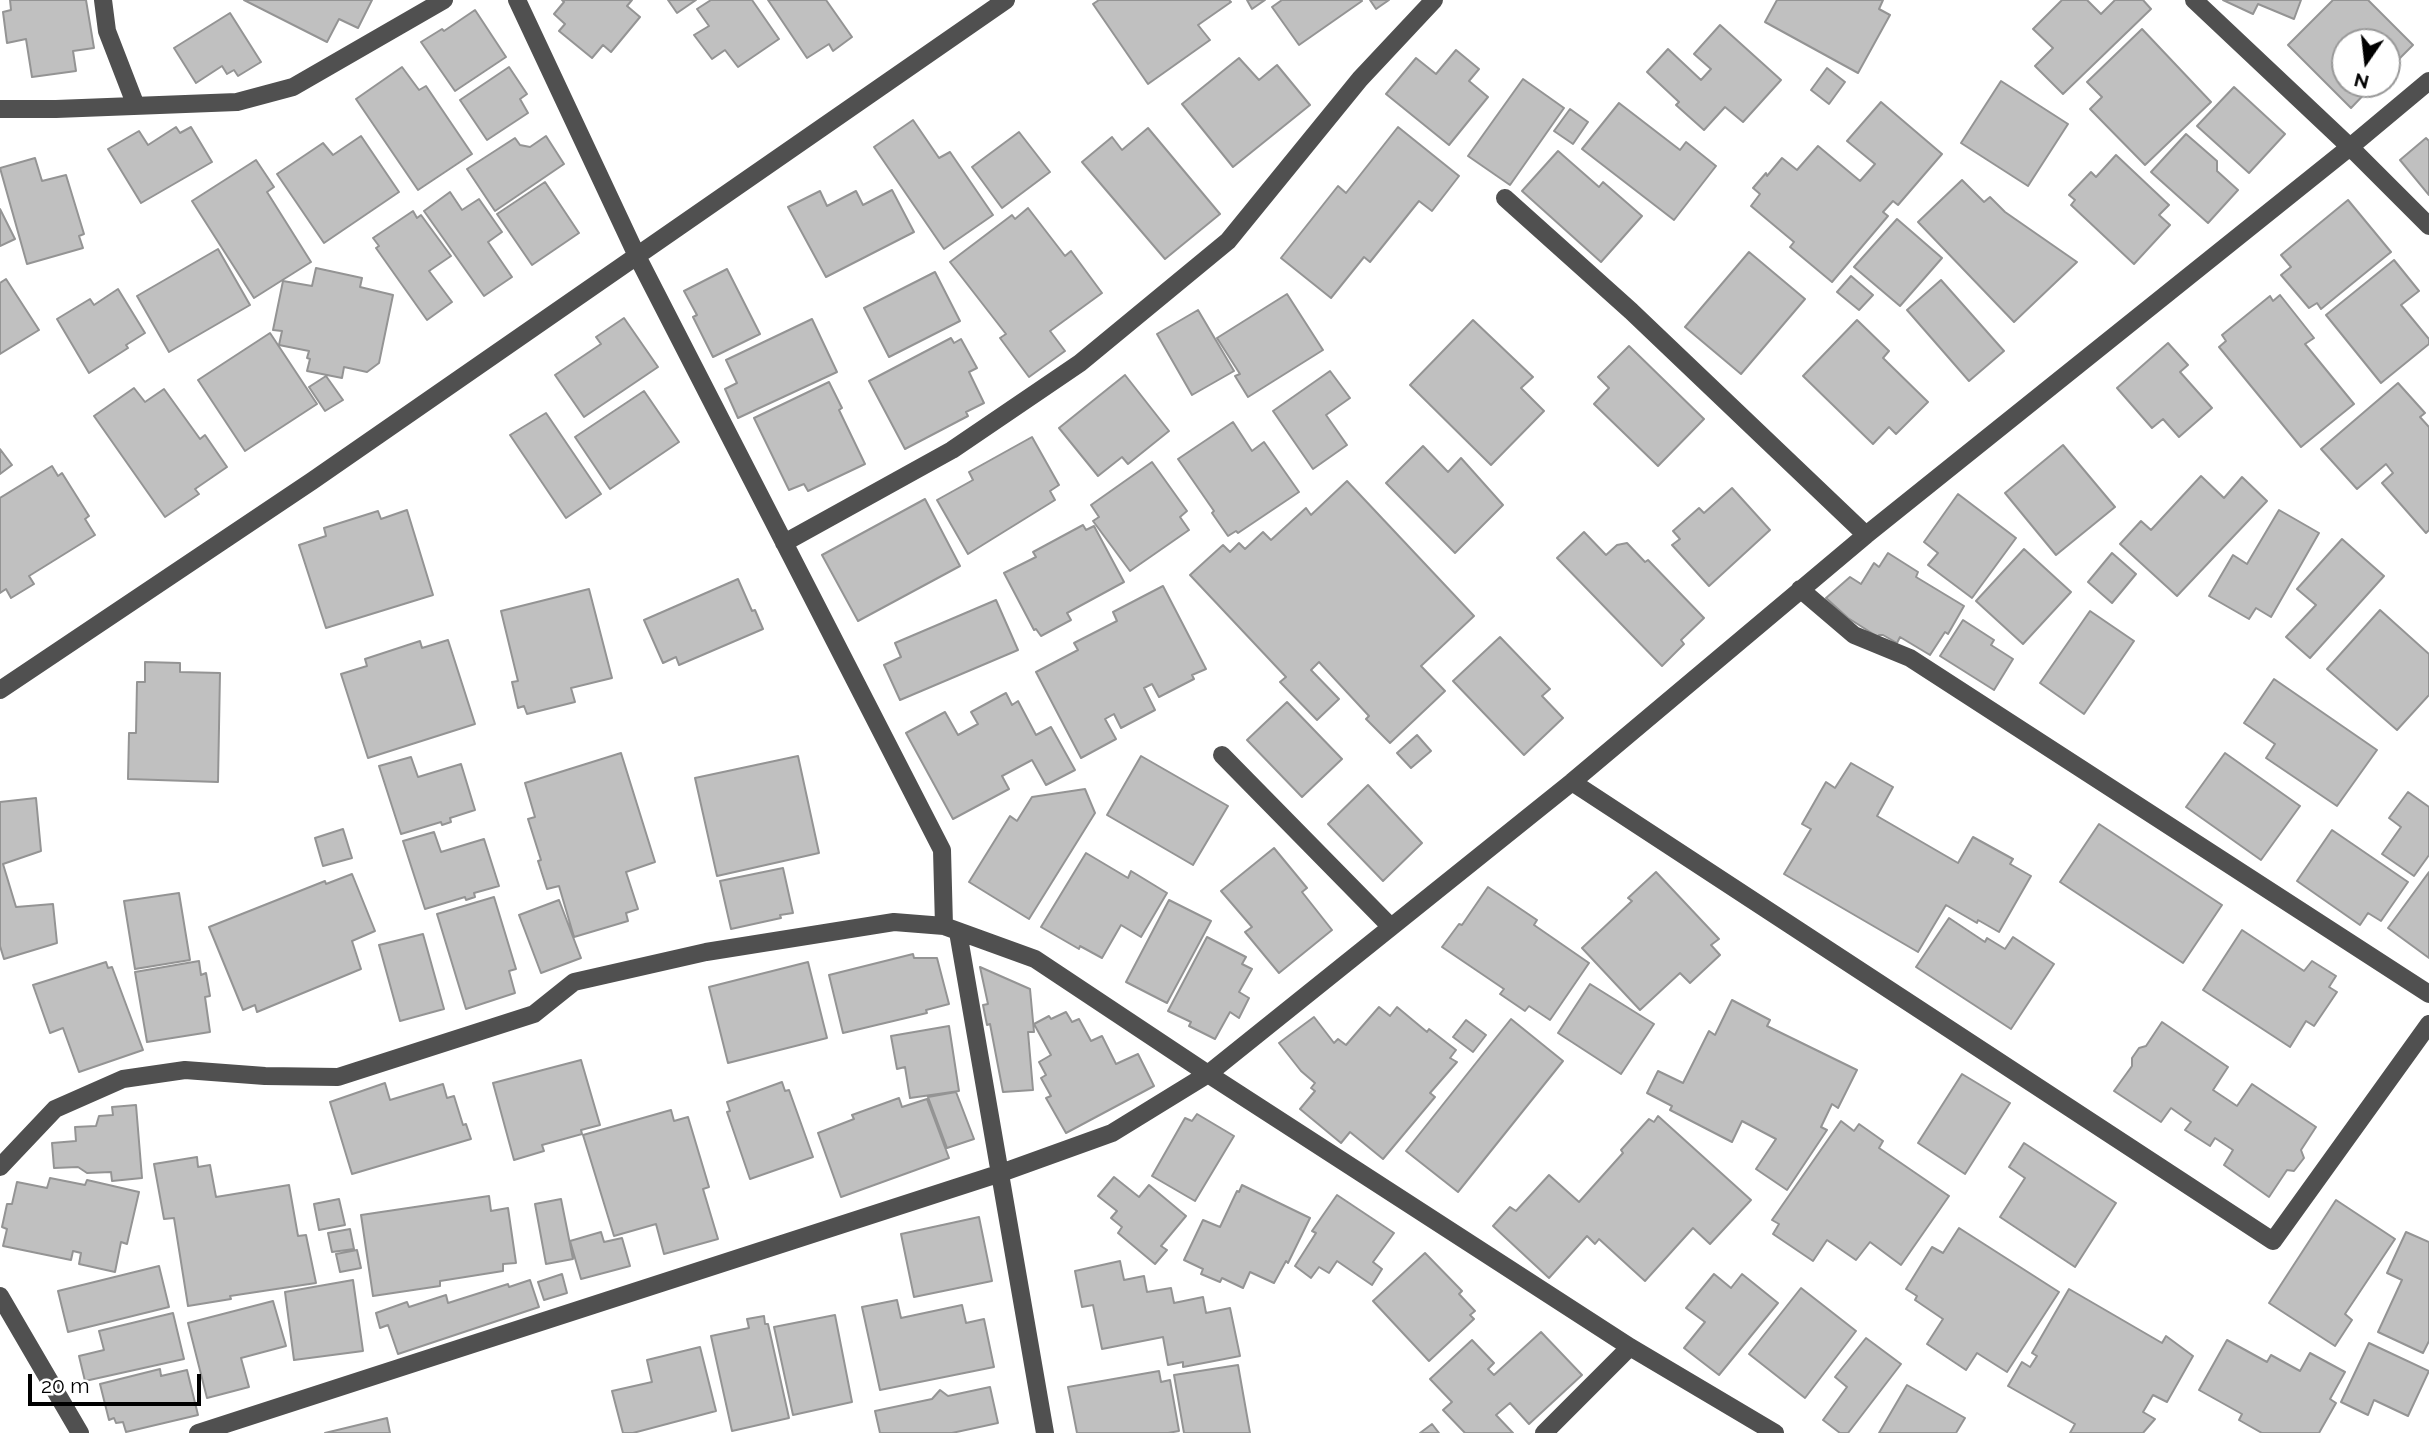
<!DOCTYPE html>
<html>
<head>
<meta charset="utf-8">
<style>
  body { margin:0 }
  #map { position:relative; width:2429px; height:1433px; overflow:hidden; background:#fff; font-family:Raleway,sans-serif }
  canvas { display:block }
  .north { position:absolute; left:2331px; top:28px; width:70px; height:70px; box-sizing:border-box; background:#fff; border:2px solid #999; border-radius:50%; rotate:194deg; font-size:19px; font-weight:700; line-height:28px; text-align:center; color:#000 }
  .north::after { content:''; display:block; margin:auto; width:24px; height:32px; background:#000; clip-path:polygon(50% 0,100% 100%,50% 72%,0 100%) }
  .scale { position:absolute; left:28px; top:1374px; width:173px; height:32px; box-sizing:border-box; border:4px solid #000; border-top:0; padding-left:9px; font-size:21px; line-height:24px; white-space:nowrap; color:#000; -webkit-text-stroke:5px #fff; paint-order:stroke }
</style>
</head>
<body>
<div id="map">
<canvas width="2429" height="1433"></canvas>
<div class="north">N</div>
<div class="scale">20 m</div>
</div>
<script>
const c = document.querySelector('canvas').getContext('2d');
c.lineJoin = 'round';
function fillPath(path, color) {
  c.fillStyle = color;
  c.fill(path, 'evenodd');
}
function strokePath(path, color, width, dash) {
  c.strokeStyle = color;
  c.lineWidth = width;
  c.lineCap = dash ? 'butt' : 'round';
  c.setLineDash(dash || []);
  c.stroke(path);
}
const building = new Path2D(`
  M10,0H86L94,48L73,51L76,71L32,77L26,39L7,43L3,12L11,10Z
  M244,0H372L358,28L339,19L327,42Z
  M562,0H632L627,6L640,17L611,52L603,45L592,58L559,31L565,24L554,14L564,2Z
  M668,0H696L677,13Z
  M711,0H752L779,39L738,67L725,50L712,59L694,35L709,26L697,9Z
  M768,0H826L852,37L833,51L829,44L807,58Z
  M1099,0H1229L1231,2L1198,25L1210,40L1148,84L1093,4Z
  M1247,0H1265L1252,9Z
  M1282,0H1361L1362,1L1299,45L1272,7Z
  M1370,0H1389L1376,9Z
  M1777,0H1883L1879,9L1890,15L1858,73L1765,22Z
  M2062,0H2087L2101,14L2115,0H2143L2151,9L2063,94L2035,66L2053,48L2033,29Z
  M2223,0H2301L2294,19L2258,4L2253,14Z
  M2333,0H2368L2413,45L2387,71V42H2345V84H2374L2351,108L2288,45Z
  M475,10L506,57L455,91L421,42L442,29L444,31Z
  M230,13L261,62L238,76L234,70L227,74L222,66L196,83L174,48Z
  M1720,25L1781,80L1743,122L1725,107L1704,130L1676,105L1679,102L1647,72L1668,49L1701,80L1711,69L1694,54Z
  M2142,29L2211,102L2145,165L2090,109L2102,97L2087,82Z
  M1456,50L1479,69L1469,81L1488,97L1449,145L1386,94L1416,58L1436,74Z
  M1239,58L1259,80L1277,65L1310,105L1233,167L1182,104Z
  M402,67L419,90L426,86L472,154L418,190L356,99Z
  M509,67L527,94L520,99L528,113L487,140L460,100Z
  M1827,68L1845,82L1829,104L1811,90Z
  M1523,79L1564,108L1510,185L1468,156Z
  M2001,81L2068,124L2028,186L1961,143Z
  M2234,87L2285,134L2249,173L2197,126Z
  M1881,102L1942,154L1898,205L1893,201L1883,212L1888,216L1832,282L1790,247L1794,242L1751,206L1760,194L1753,188L1766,173L1767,176L1782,158L1797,170L1818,146L1860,181L1875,164L1847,141Z
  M1619,103L1680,150L1686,142L1716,166L1674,220L1582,149Z
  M1570,109L1588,122L1573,144L1554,131Z
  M913,120L939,158L950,152L993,215L944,249L874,147Z
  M176,127L180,133L191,127L212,162L141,203L108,149L139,131L148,145Z
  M1398,127L1459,176L1432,211L1419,201L1370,262L1364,257L1331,298L1281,258L1338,186L1346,193Z
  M1148,128L1220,214L1165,259L1082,162L1112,137L1122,150Z
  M1019,132L1050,172L1002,208L972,167Z
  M2186,134L2217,161V171L2238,190L2208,223L2151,172Z
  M361,136L399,192L324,243L277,174L323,143L333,155Z
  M546,136L564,164L495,211L467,169L515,138L520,145L530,147Z
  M2426,138L2429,141V195L2400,160Z
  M1558,151L1599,187L1603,182L1642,216L1601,262L1522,191Z
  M2116,155L2169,205L2159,215L2170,225L2134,264L2071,205L2075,200L2069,195L2091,172L2096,177Z
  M35,158L42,181L66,175L84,234L79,236L83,248L27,264L0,168Z
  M256,160L274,187L267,192L311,262L254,298L192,201Z
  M1962,180L1984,202L1990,197L2005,212L2077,262L2014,322L1918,222Z
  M545,182L579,233L532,265L497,214Z
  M892,190L914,232L826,277L788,207L820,191L827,206L856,191L863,205Z
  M450,192L462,210L479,199L502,232L488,242L512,277L484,296L424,211Z
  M2348,200L2391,252L2321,309L2317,303L2309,308L2281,275L2291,267L2281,255Z
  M1028,208L1065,256L1071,251L1102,293L1050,331L1065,351L1029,377L1000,338L1006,334L950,262L1012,215L1015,219Z
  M0,209L15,239L0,246Z
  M413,211L417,218L421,215L451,256L429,271L452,302L427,320L376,248L379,246L373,238Z
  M1897,219L1942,258L1900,306L1854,267Z
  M218,249L250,305L169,352L137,296Z
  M1749,252L1805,299L1741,374L1685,327Z
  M2394,260L2419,291L2401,305L2429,339V344L2381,383L2326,315Z
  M316,268L362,278L360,287L393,295L379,363L367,372L344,367L342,378L307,371L310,359L307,358L309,351L279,345L282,331L273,330L283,281L312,286Z
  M727,269L760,334L713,357L693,317L697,315L684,291Z
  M935,272L960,321L889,357L864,308Z
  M1851,276L1873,295L1859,310L1837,292Z
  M6,279L39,330L0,354V283Z
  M1941,280L2004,351L1969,381L1907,310Z
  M118,289L145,333L126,345L128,348L89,373L57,319L90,299L94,305Z
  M1287,294L1323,350L1248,397L1235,376L1240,374L1217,338Z
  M2280,295L2314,338L2305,344L2354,404L2301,447L2219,347L2226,341L2222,335L2270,296L2273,301Z
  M1198,310L1234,371L1192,395L1157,334Z
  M624,318L658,367L584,417L555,375L601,344L596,337Z
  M812,319L837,372L738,418L725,389L737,383L726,360Z
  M1473,320L1533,377L1521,388L1544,411L1491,465L1410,385Z
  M1857,320L1889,351L1883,358L1928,402L1896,434L1889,427L1873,444L1803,376Z
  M270,333L317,404L245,451L198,380Z
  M951,338L954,343L961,339L977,368L969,372L984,403L966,412L968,416L905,449L869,381Z
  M2168,343L2188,365L2180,372L2212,408L2179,437L2163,419L2152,428L2117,388Z
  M1629,346L1704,419L1658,466L1594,404L1609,388L1598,377Z
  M1330,371L1350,398L1326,415L1347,445L1313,469L1273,411Z
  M1125,375L1169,431L1128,464L1122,457L1098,476L1059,428Z
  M326,376L343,400L325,411L309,387Z
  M829,382L842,408L839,410L865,464L808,491L804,484L789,490L754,418Z
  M2398,383L2425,413L2420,417L2429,427V530L2426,533L2382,483L2393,473L2386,464L2357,489L2321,449Z
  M134,388L145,402L164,389L200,439L205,435L227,467L195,489L199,494L165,517L94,416Z
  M644,391L679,442L610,489L575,437Z
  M546,413L601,494L566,518L510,435Z
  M1233,422L1252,451L1264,442L1299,492L1238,533L1236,531L1228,536L1212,513L1214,511L1178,459Z
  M1032,437L1059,485L1050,491L1055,500L968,554L937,500L973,480L969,472Z
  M2063,445L2115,507L2056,555L2005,493Z
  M1423,446L1448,472L1461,458L1503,505L1455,553L1386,483Z
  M0,449L12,465L0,474Z
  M1152,462L1187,511L1180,517L1189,530L1130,571L1093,521L1099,517L1091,505Z
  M52,466L58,476L62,473L89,516L85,519L95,535L29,576L34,584L11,598L6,589L0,593V498Z
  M2201,476L2224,498L2242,477L2267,501L2177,596L2120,544L2141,521L2151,530Z
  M1347,481L1474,616L1421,666L1445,691L1390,743L1366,719L1369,716L1319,662L1311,670L1339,699L1317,720L1280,682L1286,677L1190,575L1223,545L1230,552L1239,543L1245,549L1263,532L1271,540L1306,508L1311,515Z
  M1732,488L1770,530L1709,586L1672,545L1680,539L1673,531L1699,508L1704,513Z
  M1958,494L2016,538L1972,598L1928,565L1938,553L1924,542Z
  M925,499L960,566L858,621L822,555Z
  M407,510L433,595L326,628L299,545L326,536L324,528L378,511L381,519Z
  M2279,510L2319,533L2271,617L2256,608L2249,619L2209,596L2233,555L2247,564Z
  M1083,525L1086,530L1094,526L1124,582L1067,613L1071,620L1041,636L1036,629L1034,630L1004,573L1036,557L1033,552Z
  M1584,532L1606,555L1617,545L1627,543L1645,562L1648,560L1704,618L1681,640L1684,644L1662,666L1557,558Z
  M2342,539L2384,576L2310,658L2286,637L2316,605L2297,589Z
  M2024,549L2071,592L2023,644L1976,601Z
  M1888,553L1918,572L1916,577L1964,606L1948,634L1945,632L1930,655L1900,637L1897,643L1883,635H1879L1878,637L1848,618L1826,598L1850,577L1861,584L1874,563L1879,567Z
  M2112,553L2136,574L2112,603L2088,582Z
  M738,579L752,611L755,610L763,629L679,665L676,657L663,663L644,620Z
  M1163,586L1206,669L1192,675L1194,679L1159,697L1152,684L1144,688L1155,710L1121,728L1114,714L1105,719L1116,739L1081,758L1036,672L1078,650L1074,643L1117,621L1113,612Z
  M589,589L612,678L571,688L575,702L527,714L524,706L518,708L512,682L518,681L501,611Z
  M996,600L1018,650L900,700L884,665L901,657L895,643Z
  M2380,610L2429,654V695L2397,730L2327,669Z
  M2090,611L2134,641L2084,714L2040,683Z
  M1963,620L1994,640L1991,645L2013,659L1994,690L1940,656Z
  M1500,637L1550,689L1542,696L1563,718L1524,755L1453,681Z
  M448,640L475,724L368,758L341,674L367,666L365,659L420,641L422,648Z
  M145,662L180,663V672L220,673L218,782L128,779L129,733H136L137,682H145Z
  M2274,679L2377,750L2337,806L2266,758L2275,744L2244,723Z
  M1006,693L1012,705L1018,701L1036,735L1051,727L1075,770L1046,785L1032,760L1002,776L1009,789L953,819L906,733L945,712L958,735L978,724L971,712Z
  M1287,702L1342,759L1302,797L1247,740Z
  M1417,735L1431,751L1411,768L1397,753Z
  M621,753L655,862L626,872L638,909L626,913L628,921L574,937L559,886L547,889L538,861L541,860L528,819L535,817L525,783Z
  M2225,753L2300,806L2261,860L2186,807Z
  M798,756L819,853L717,876L695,778Z
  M1141,756L1228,806L1193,865L1107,815Z
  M411,757L418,777L461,764L475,810L450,818L451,822L442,825L441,822L401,834L379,766Z
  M1851,763L1893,787L1877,816L1958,863L1973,837L2013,859L2010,864L2031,876L1999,932L1978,920L1977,923L1946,905L1918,952L1784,874L1811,829L1802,824L1826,782L1835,788Z
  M1368,785L1422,843L1383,881L1328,824Z
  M1085,789L1095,813L1029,919L969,882L1010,816L1017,821L1032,797Z
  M2408,792L2429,807V855L2414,876L2382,854L2401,827L2389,818Z
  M36,798L41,851L3,864L16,907L53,904L57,943L4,959L0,946V802Z
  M2099,824L2222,905L2183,963L2060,882Z
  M343,829L352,858L323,866L315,838Z
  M2332,830L2408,882L2381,921L2368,913L2360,925L2297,881Z
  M434,832L441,852L484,839L499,886L474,893L475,897L466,900L465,897L425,909L403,841Z
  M1274,848L1307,888L1302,892L1332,930L1279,973L1245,932L1252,927L1221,891Z
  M1086,853L1128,878L1131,871L1167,893L1141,937L1121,925L1102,958L1080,946L1079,949L1041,927Z
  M783,868L793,913L780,915L781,918L731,929L720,881Z
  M1656,872L1719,939L1711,945L1720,955L1690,983L1680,973L1640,1010L1582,948L1632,901L1628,898Z
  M2429,872V958L2388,928Z
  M352,874L375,931L352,941L361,969L257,1012L255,1005L243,1010L209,927L325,881L326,884Z
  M1488,887L1537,920L1534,925L1589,963L1550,1020L1529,1006L1525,1011L1500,994L1504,989L1442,947L1459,924L1462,925Z
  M179,893L190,960L135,969L124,901Z
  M494,897L516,969L509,971L515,993L466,1009L437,914Z
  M559,900L581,958L541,973L519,915Z
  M1169,900L1211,921L1167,1003L1126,982Z
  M1949,918L1985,942L1987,938L2005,949L2013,937L2054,964L2011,1029L1916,967Z
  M2242,930L2304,971L2312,961L2336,976L2329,987L2337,992L2314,1026L2306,1021L2290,1047L2203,990Z
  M423,934L444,1009L400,1021L379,945Z
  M1207,937L1246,957L1242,964L1252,969L1239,992L1249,998L1239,1018L1230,1012L1215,1039L1189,1026L1191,1022L1168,1011Z
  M913,954L914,958H937L949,1004L926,1010L927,1013L843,1033L829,975Z
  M199,961L201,975L206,973L210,996L205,997L210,1032L147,1042L135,972Z
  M106,962L108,968L112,967L143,1050L79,1072L63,1028L50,1033L33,985Z
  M808,962L827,1038L728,1063L709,987Z
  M980,967L1030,989L1034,1032H1028L1033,1090L1003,1092L990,1024L987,1025L983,1005L988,1004Z
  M1590,984L1654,1024L1621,1074L1558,1033Z
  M1732,1000L1770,1020L1767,1026L1857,1070L1838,1108L1832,1104L1821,1127L1827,1130L1787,1190L1756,1169L1776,1139L1742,1121L1732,1142L1670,1110L1672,1106L1647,1093L1658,1071L1683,1083L1709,1031L1715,1035Z
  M1379,1007L1390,1016L1397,1007L1427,1032L1429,1029L1456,1050L1450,1058L1457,1062L1430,1093L1435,1097L1383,1159L1350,1132L1341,1143L1300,1109L1315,1091L1311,1088L1315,1083L1301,1071L1279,1043L1314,1017L1334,1043L1338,1039L1346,1045Z
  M1066,1012L1072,1022L1079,1019L1091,1041L1102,1036L1116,1064L1138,1054L1154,1086L1066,1133L1046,1098L1051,1096L1041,1078L1046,1075L1039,1062L1051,1055L1034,1024L1049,1016L1051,1019Z
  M1511,1019L1563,1061L1458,1192L1406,1151Z
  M1466,1020L1486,1035L1473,1052L1453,1037Z
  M2162,1022L2228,1067L2213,1090L2237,1106L2252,1084L2316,1127L2301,1150L2304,1158L2294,1171L2287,1170L2269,1197L2224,1165L2233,1150L2215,1138L2210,1146L2185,1130L2191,1122L2171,1108L2161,1122L2114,1091L2132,1066V1058L2139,1048L2146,1046Z
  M949,1026L959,1091L910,1098L905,1067L897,1069L891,1036Z
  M581,1060L600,1125L581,1130L582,1134L542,1145L544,1151L514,1160L493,1083Z
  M1962,1074L2010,1103L1965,1174L1918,1143Z
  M782,1082L785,1091L789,1090L813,1157L750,1179L727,1112L730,1111L727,1102Z
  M385,1083L390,1100L443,1084L447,1098L454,1096L463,1125L466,1124L471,1139L352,1174L330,1102Z
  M956,1092L974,1139L947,1148L928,1097Z
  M899,1098L902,1107L927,1099L949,1158L841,1197L818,1133L854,1119L852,1115Z
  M136,1105L142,1178L112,1181L111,1172L87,1173L78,1167L54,1168L52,1143L76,1141L75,1127L96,1126L99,1116L113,1115L112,1107Z
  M671,1110L674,1121L688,1117L709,1187L703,1189L718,1239L664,1254L656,1224L614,1236L583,1135Z
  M1197,1114L1234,1136L1195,1201L1152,1176L1185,1118L1192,1121Z
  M1658,1116L1751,1200L1710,1244L1693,1228L1645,1281L1599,1239L1595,1244L1587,1236L1549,1278L1493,1226L1510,1207L1516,1211L1549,1175L1579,1202L1623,1153L1621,1150L1649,1119L1654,1122Z
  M1841,1121L1854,1131L1859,1124L1883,1141L1879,1148L1949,1196L1901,1265L1870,1242L1856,1260L1827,1240L1813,1261L1773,1234L1779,1224L1772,1220Z
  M2024,1143L2116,1203L2075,1267L2000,1217L2025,1178L2009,1167Z
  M197,1157L198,1167L210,1165L216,1197L289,1185L298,1236L306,1235L316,1283L230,1296L231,1299L188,1306L174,1218L164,1219L154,1164Z
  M1114,1177L1139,1197L1149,1185L1186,1216L1161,1246L1167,1250L1155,1264L1118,1233L1122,1227L1111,1218L1117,1211L1098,1196Z
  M50,1178L85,1185L87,1180L139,1192L127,1244L121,1242L115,1272L79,1264L81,1253L73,1251L71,1260L3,1246L7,1229L2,1227L7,1204H12L17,1182L47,1188Z
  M1242,1185L1310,1218L1288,1263L1286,1261L1274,1283L1250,1272L1243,1288L1222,1278L1220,1282L1201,1274L1203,1269L1184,1260L1203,1220L1220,1227L1237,1191L1239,1192Z
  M1337,1195L1394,1233L1373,1262L1382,1269L1372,1285L1337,1261L1329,1273L1319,1267L1311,1278L1295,1266L1316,1233L1312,1231Z
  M489,1196L491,1211L508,1208L516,1263L503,1264V1271L440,1281V1286L373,1296L361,1215Z
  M339,1199L345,1225L319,1230L314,1204Z
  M561,1199L573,1259L546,1264L535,1204Z
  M2336,1200L2395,1239L2345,1314L2352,1320L2335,1346L2269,1303Z
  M979,1217L992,1281L914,1297L901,1234Z
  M1959,1228L2059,1292L2007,1372L1977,1353L1966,1370L1927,1344L1943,1319L1915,1300L1917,1296L1906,1289L1932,1247L1943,1253Z
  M350,1229L354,1249L332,1252L328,1233Z
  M601,1232L604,1242L622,1238L630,1266L581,1279L570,1241Z
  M2406,1232L2429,1242V1341L2423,1353L2378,1332L2402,1280L2387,1273Z
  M357,1250L361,1268L340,1272L336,1254Z
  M1425,1253L1462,1291L1459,1294L1475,1311L1470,1315L1474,1319L1429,1361L1373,1301Z
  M1120,1261L1124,1280L1144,1276L1147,1292L1171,1288L1174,1303L1203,1297L1206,1313L1230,1308L1240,1356L1183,1367V1362L1168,1365L1163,1337L1102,1349L1093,1305L1082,1307L1075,1271Z
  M159,1266L169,1307L68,1332L58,1291Z
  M562,1274L567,1293L544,1300L538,1282Z
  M1714,1274L1731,1288L1742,1274L1778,1303L1719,1375L1684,1348L1705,1322L1686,1308Z
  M353,1280L363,1351L294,1360L285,1292Z
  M530,1280L539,1307L398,1354L388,1325L380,1328L376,1313L407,1302L409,1307L446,1295L448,1303L508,1284L509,1287Z
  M1801,1288L1856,1331L1805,1398L1749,1354Z
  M2069,1289L2162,1343L2166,1336L2193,1356L2167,1402L2153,1395L2143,1412L2155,1419L2143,1433H2070L2075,1424L2008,1386L2022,1362L2030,1367L2037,1356L2032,1353Z
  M897,1300L901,1318L962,1305L966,1323L984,1319L994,1367L880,1390L862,1307Z
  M273,1301L286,1346L241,1358L249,1387L207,1398L188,1323Z
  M173,1313L184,1359L85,1381L79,1356L104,1350L99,1331Z
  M835,1315L852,1402L793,1415L774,1327Z
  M764,1316L765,1324H768L789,1418L732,1431L711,1336L749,1328L747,1319Z
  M1541,1332L1582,1375L1529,1424L1510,1403L1496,1415L1513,1433H1465L1443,1410L1452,1402L1430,1379L1472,1340L1494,1363L1488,1369L1494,1375Z
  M1866,1338L1901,1364L1848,1433H1840L1823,1420L1847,1387L1835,1377Z
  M2227,1340L2267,1362L2271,1355L2300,1371L2310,1353L2345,1372L2330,1399L2336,1403L2319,1433H2262L2239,1420L2242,1414L2199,1390Z
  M2369,1343L2429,1371L2408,1416L2374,1400L2368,1415L2341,1402Z
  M700,1347L716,1411L633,1433H623L612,1391L652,1382L647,1360Z
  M1238,1365L1250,1433H1184L1174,1375Z
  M160,1369L161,1376L187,1370L198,1415L126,1432L123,1422L116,1423L114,1418L109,1420L100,1384Z
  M1159,1371L1161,1382L1170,1380L1179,1431L1168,1433H1077L1068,1387Z
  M1907,1385L1965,1418L1956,1433H1879Z
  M990,1387L998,1423L952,1433H880L875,1411L932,1399L940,1390L948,1396Z
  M387,1418L390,1433H325Z
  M1432,1424L1439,1433H1420Z`);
fillPath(building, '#c0c0c0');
strokePath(building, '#949494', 2);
strokePath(new Path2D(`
  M103,0L107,31L136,106
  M517,0L637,256L942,850L944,926L1035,959L1208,1074L1630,1347L1775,1433
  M2194,0L2350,147L2429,226
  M0,109H56L237,102L293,87L444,0
  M1505,198L1631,311L1866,535
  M784,543L952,450L1080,363L1228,241L1360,79L1434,0
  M1800,589L1854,635L1910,658L2429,994
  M0,690L312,481L1006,0
  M1222,755L1391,927
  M1572,782L2273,1241L2429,1024
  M958,932L1045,1433
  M0,1167L55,1109L123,1079L185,1070L265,1076L338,1077L534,1014L574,982L706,952L894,922L944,926
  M0,1296L80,1433
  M198,1433L1001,1173L1112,1133L1208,1074L1572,782L1866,535L2350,147L2429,81
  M1544,1433L1630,1347`), '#505050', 18);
</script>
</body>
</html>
